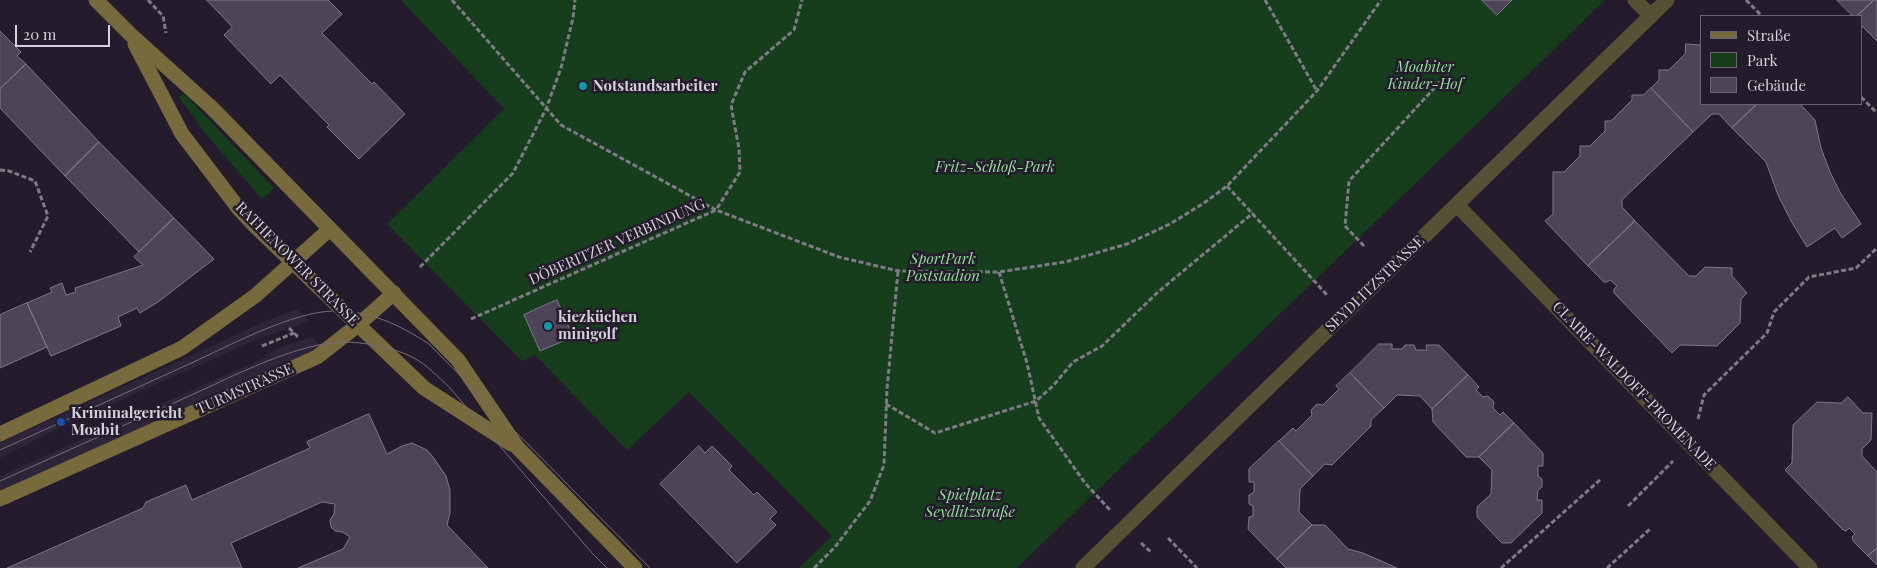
<!DOCTYPE html>
<html>
<head>
<meta charset="utf-8">
<style>
  body { margin:0 }
  #map { position:relative; width:1877px; height:568px; overflow:hidden; background:#241c2c; font-family:"Playfair Display",serif }
  canvas { display:block }
  .legend { position:absolute; left:1700px; top:15px; width:162px; height:90px; box-sizing:border-box; background:#241c2c; border:1px solid #6b6472; margin:0; padding:6px 9px; list-style:none; font-size:15px; color:#d5d1db }
  .legend li { display:flex; align-items:center; gap:10px; height:25px }
  .legend b { width:25px; border:1px solid #6b6472 }
  .scale { position:absolute; left:15px; top:25px; width:95px; height:22px; box-sizing:border-box; border:2px solid #d5d1db; border-top:0; padding-left:6px; font-size:15px; line-height:18px; white-space:nowrap; color:#d5d1db; -webkit-text-stroke:4px #241c2c; paint-order:stroke }
</style>
</head>
<body>
<div id="map">
<canvas width="1877" height="568"></canvas>
<ul class="legend">
<li><b style="height:6px;background:#776a3c"></b>Straße</li>
<li><b style="height:14px;background:#163e1c"></b>Park</li>
<li><b style="height:14px;background:#4d4557"></b>Gebäude</li>
</ul>
<div class="scale">20 m</div>
</div>
<script>
const c = document.querySelector('canvas').getContext('2d');
c.lineJoin = 'round';
function fillPath(path, color) {
  c.fillStyle = color;
  c.fill(path, 'evenodd');
}
function strokePath(path, color, width, dash) {
  c.strokeStyle = color;
  c.lineWidth = width;
  c.lineCap = dash ? 'butt' : 'round';
  c.setLineDash(dash || []);
  c.stroke(path);
}
function write(font, color, halo, rows, align = 'center') {
  c.font = font + ' "Playfair Display",serif';
  c.lineWidth = 5;
  c.setLineDash([]);
  c.textBaseline = 'middle';
  c.strokeStyle = halo;
  c.fillStyle = color;
  for (const [text, x, y, turn = 0] of rows) {
    c.save();
    c.translate(x, y);
    c.rotate((+turn || 0) * Math.PI / 180);
    c.textAlign = isNaN(turn) ? turn : align;
    if (halo) c.strokeText(text, 0, 0);
    c.fillText(text, 0, 0);
    c.restore();
  }
}
fillPath(new Path2D(`
  M297,309L310,321L258,339L63,426L0,458V443L268,320Z
  M312,337L322,347L0,491V476L266,357L265,355L288,344Z`), '#2e2539');
fillPath(new Path2D(`
  M401,0H1605L1017,568H799L832,536L689,392L627,450L535,355L522,361L387,224L504,109Z
  M182,94L185,95L274,188L262,199L206,134L179,97Z`), '#163e1c');
const building = new Path2D(`
  M207,0H328L342,14L322,33L372,84L374,82L405,114L359,159L327,127L329,125L280,75L271,84L224,35L232,27Z
  M1482,0H1512L1497,15Z
  M1837,0H1874L1857,16H1853Z
  M1874,0H1877V41L1861,25V16H1857Z
  M0,31L21,52L17,56L26,64L0,89Z
  M1686,44L1701,45V104H1757L1732,128L1719,114H1712L1693,132L1651,88L1659,80V70H1669L1685,54Z
  M26,64L99,142L65,176L0,108V89Z
  M1651,88L1693,132L1622,200V207L1635,221L1588,266L1545,221L1553,214V172H1564L1580,156V146H1590L1605,131V121H1611L1632,100V95H1643Z
  M1757,104H1800L1815,120L1821,148L1830,172L1841,194L1861,224L1842,238L1835,228L1807,247L1791,221L1778,195L1766,162L1732,128Z
  M99,142L174,218L139,252L65,176Z
  M174,218L214,259L158,302L140,313L137,308L118,317L121,326L51,356L27,303L52,292L50,288L62,283L66,295L76,292L75,288L143,265L134,257Z
  M1635,221L1689,276H1696L1705,267L1732,268V276L1747,293L1741,299L1740,323L1717,346L1680,345L1672,353L1614,293V289L1617,286L1610,280L1607,282H1604L1588,266Z
  M557,300L573,337L540,351L524,315Z
  M27,303L47,347L0,368V315Z
  M1379,344H1392V349H1402L1405,345H1414L1416,350H1427L1426,345H1439L1468,375L1432,409L1420,396L1397,395L1384,408L1350,373Z
  M1350,373L1384,408L1371,420V426L1332,465L1325,464L1313,476L1279,441L1293,428L1296,431L1312,415L1311,410L1317,404L1323,405L1339,389L1336,386Z
  M1468,375L1479,387L1476,390L1483,397L1488,396L1494,402L1493,408L1500,415L1503,412L1514,423L1479,457H1466L1433,422L1432,409Z
  M1848,397L1863,413H1872L1871,440L1862,449V456L1877,472V548L1868,556L1853,541L1852,537L1855,534L1849,528L1846,531L1843,530L1785,470L1792,463L1793,425L1817,402L1841,403Z
  M369,414L387,454L402,446L412,443L427,450L433,457L446,476L450,490V513L447,525L488,568H298L343,549L350,537L342,532L335,531L331,527L330,520L334,514L335,504L322,502L231,543L242,568H7L143,508L146,502L186,485L192,500L310,448L307,442Z
  M1514,423L1543,453V466H1538V476L1542,479V487L1538,490L1537,500H1542V513L1511,543H1502L1477,517V507L1491,494L1492,470L1479,457Z
  M1279,441L1313,476L1300,489L1299,512L1312,525L1277,559L1248,529L1249,517L1253,516V506L1249,504V495L1254,492V482H1249V469Z
  M699,446L705,453L712,446L732,466L729,470L754,495L757,492L777,512L770,519L776,525L737,563L660,484Z
  M1312,525H1325L1348,549L1363,553L1397,568H1286L1277,559Z
  M1877,548V565L1868,556Z`);
fillPath(building, '#4d4557');
strokePath(building, '#7f768a', 1);
strokePath(new Path2D(`
  M148,0L163,16L166,33
  M452,0L561,125L716,210L740,172L739,149L731,105L745,72L794,30L802,0
  M1265,0L1317,91
  M1746,0L1762,16
  M1861,97L1877,113
  M0,170L9,171L35,181L48,216L30,252
  M1227,186L1328,296
  M1364,246L1345,226L1349,181L1449,72
  M420,267L513,173L546,109L561,68L573,18L575,0
  M999,272L1027,363L1039,418L1085,483L1110,510
  M471,319L716,210L839,257L898,271L999,272L1065,262L1127,244L1170,224L1204,203L1227,186L1317,91L1381,0
  M289,328L299,338
  M262,346L294,333
  M886,404L935,433L1036,401L1053,386L1073,362L1102,346L1158,292L1253,213
  M1698,419L1704,395L1767,333L1774,312L1809,277L1856,268L1877,248
  M1628,506L1673,461
  M1168,538L1197,568
  M1141,543L1152,553
  M814,568L835,547L870,501L884,465L887,389L898,271
  M1501,568L1601,479
  M1607,568L1650,529`), '#807a87', 3, [5, 2.5]);
strokePath(new Path2D(`
  M1635,0L1651,16`), '#585034', 15);
strokePath(new Path2D(`
  M1457,205L1810,568
  M1083,568L1667,0`), '#585034', 15);
strokePath(new Path2D(`
  M96,0L130,34L212,108L458,360L517,447L635,568
  M135,44L182,134L239,209L253,224L424,388L511,444
  M0,434L182,348L255,296L330,229
  M0,499L317,357L358,325L394,293`), '#776a3c', 15);
strokePath(new Path2D(`
  M0,450C66,420 132,390 198,360C234,343 294,312 333,311C369,310 400,325 429,344L650,568
  M0,481C62,453 125,425 187,397C232,377 299,341 348,342C368,343 396,348 414,358C427,365 438,377 449,387L592,553L607,568`), '#746e7b', 1);
for (const [x, y, r, color] of [
  [583,86,5,"#0f9aa8"],
  [548,326,5,"#0f9aa8"],
  [61,422,5,"#1a4fb4"]
]) {
  const dot = new Path2D();
  dot.arc(x, y, r, 0, 2 * Math.PI);
  c.fillStyle = color;
  c.fill(dot);
  strokePath(dot, '#241c2c', 2);
}
write('italic 15px', '#8fdf97', '#241c2c', [
  ["Moabiter",1425,67],
  ["Kinder-Hof",1425,84],
  ["Fritz-Schloß-Park",995,167],
  ["SportPark",943,259],
  ["Poststadion",943,276],
  ["Spielplatz",970,495],
  ["Seydlitzstraße",970,512]
]);
write('bold 15px', '#d5d1db', '#241c2c', [
  ["Notstandsarbeiter",593,86],
  ["kiezküchen",558,317],
  ["minigolf",558,334],
  ["Kriminalgericht",71,413],
  ["Moabit",71,430]
], 'left');
write('15px', '#d5d1db', '#241c2c', [
  ["DÖBERITZER VERBINDUNG",617,242,-24],
  ["RATHENOWER STRASSE",297,264,45],
  ["SEYDLITZSTRASSE",1375,284,-44],
  ["CLAIRE-WALDOFF-PROMENADE",1634,386,46],
  ["TURMSTRASSE",245,389,-24]
]);
</script>
</body>
</html>
